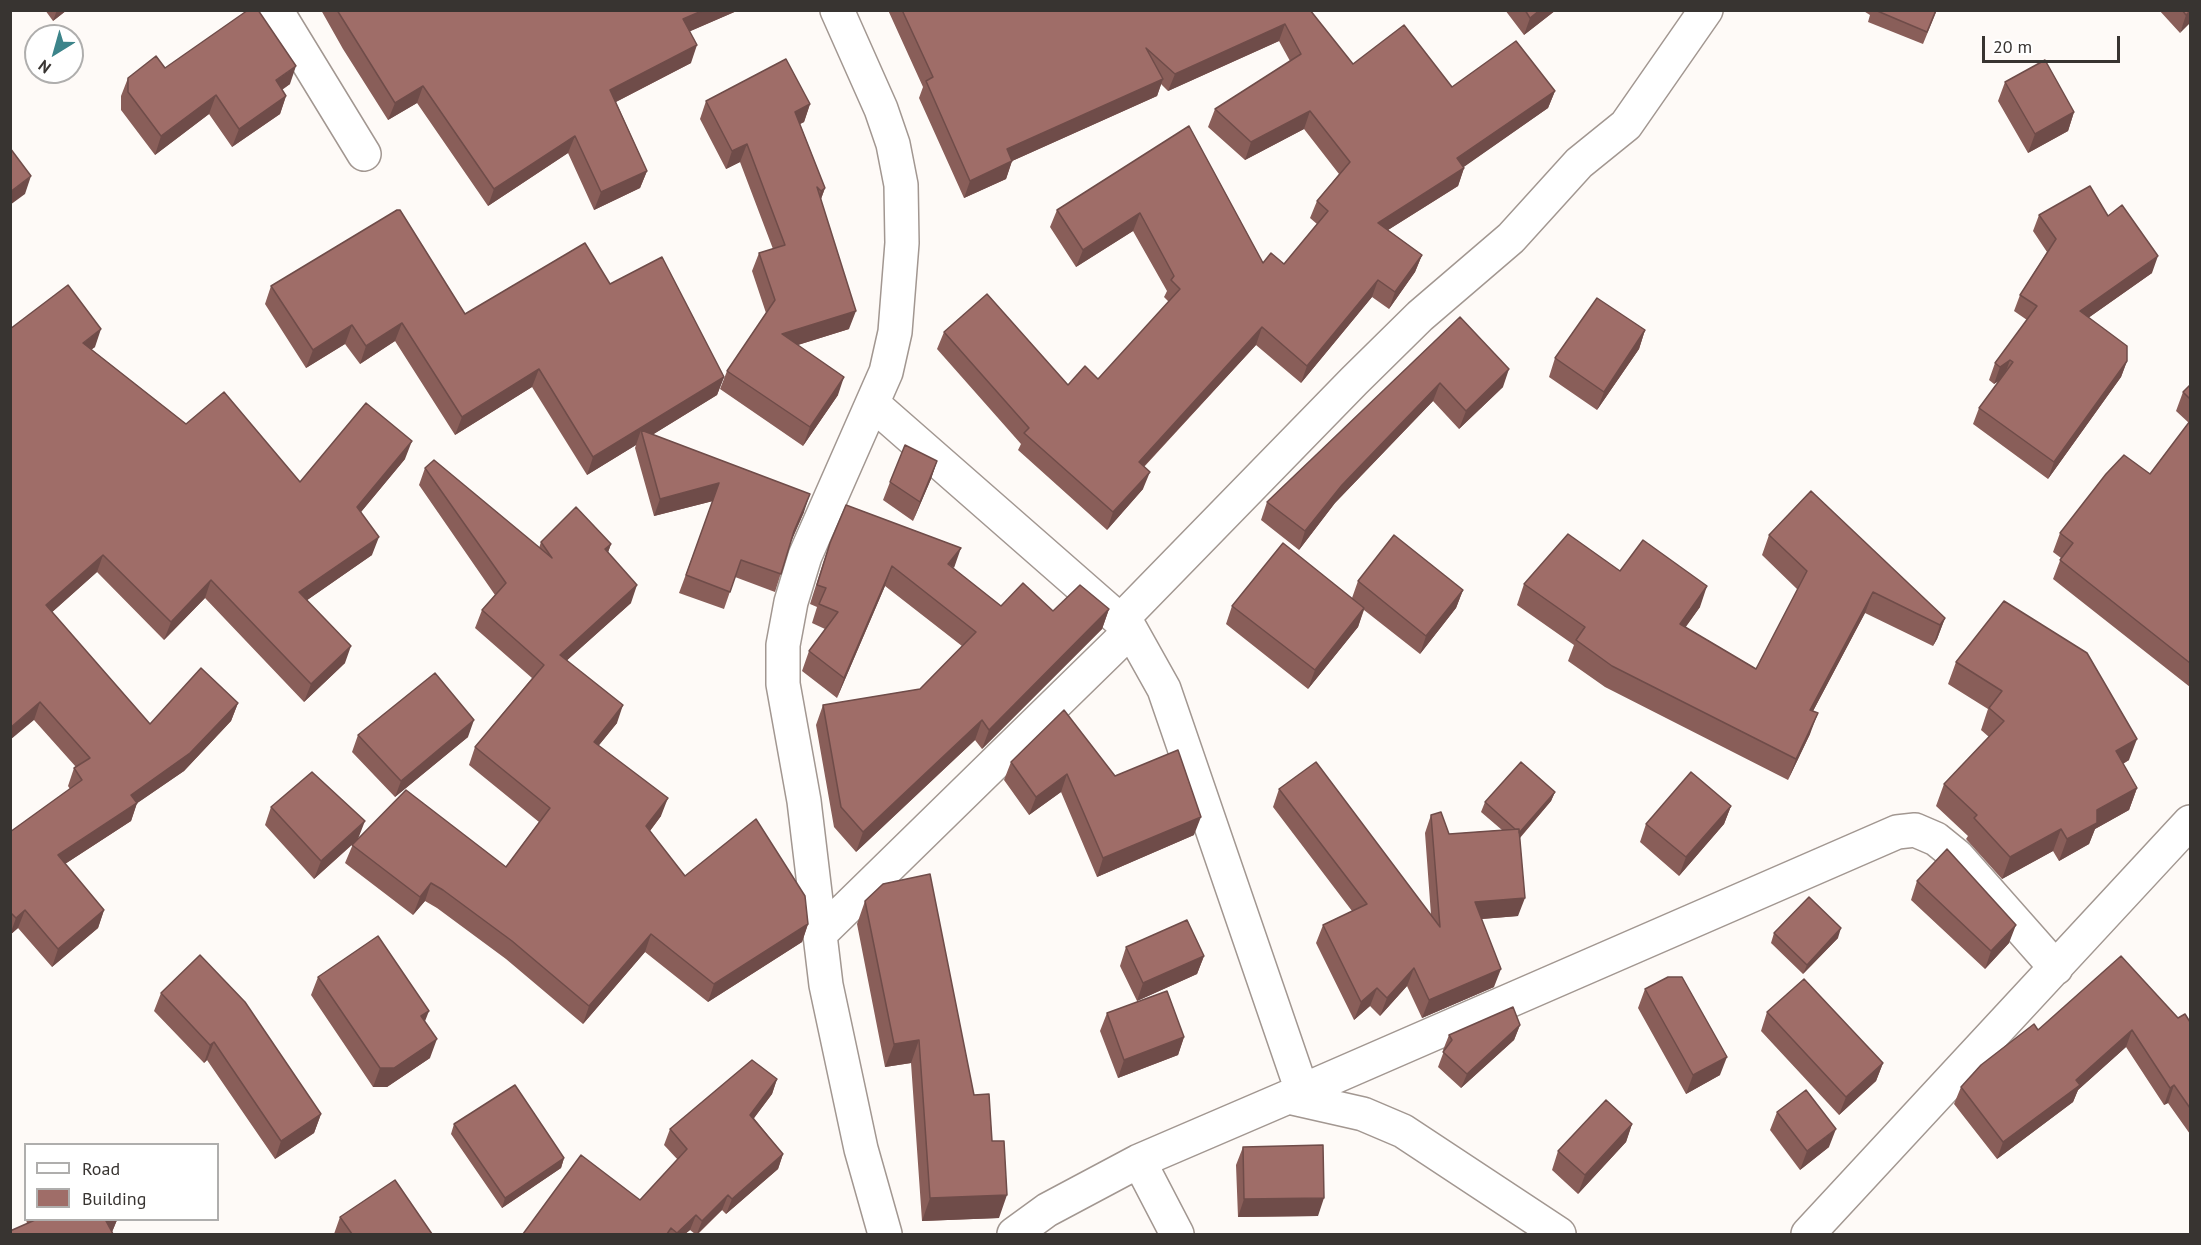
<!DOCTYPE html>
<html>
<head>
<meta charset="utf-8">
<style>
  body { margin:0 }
  #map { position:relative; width:2201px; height:1245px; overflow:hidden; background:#fefaf7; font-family:"PT Sans",sans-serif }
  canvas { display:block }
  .frame { position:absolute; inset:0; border:12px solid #383431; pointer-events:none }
  .legend { position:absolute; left:24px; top:1143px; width:195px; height:78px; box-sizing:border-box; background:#fff; border:2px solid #afaead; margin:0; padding:8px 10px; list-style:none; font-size:18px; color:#383431 }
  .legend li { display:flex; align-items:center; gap:12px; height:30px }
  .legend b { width:30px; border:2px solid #afaead }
  .north { position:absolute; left:24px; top:24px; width:60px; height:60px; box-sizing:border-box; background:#fff; border:2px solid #afaead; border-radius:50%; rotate:217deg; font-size:16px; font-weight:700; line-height:24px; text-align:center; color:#383431 }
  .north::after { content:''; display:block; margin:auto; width:21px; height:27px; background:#3c848a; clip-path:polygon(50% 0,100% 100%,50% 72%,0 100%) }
  .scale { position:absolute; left:1982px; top:36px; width:138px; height:27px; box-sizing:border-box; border:3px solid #383431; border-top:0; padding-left:8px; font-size:18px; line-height:21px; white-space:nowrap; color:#383431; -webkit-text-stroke:4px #fff; paint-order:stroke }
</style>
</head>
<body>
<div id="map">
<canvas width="2201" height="1245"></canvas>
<div class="frame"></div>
<ul class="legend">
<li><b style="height:8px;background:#fff"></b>Road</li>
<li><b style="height:16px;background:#9f6d68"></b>Building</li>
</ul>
<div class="north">N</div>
<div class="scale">20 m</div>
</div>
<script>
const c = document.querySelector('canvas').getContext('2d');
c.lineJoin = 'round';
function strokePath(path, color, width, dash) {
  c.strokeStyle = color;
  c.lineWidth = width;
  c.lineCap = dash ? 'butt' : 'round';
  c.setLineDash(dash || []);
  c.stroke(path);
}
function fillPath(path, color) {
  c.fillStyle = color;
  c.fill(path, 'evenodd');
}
const minor = new Path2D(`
  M276,10L364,154
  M837,10L881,109L893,144L901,185L902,243L895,332L886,372L805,556L791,602L783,645V684L804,801L826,985L861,1149L885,1234
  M873,404L1131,630L1164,689L1302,1091
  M1121,620L1354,381L1420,316L1511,238L1579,163L1626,125L1706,10
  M821,933L1131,630
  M1288,1097L1897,832L1915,830L1936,839L1957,856L2056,968
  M1139,1161L1177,1234
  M1014,1234L1047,1210L1139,1161L1288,1097L1363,1114L1403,1131L1559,1234
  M1808,1234L2190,822`);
strokePath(minor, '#a29791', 36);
strokePath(minor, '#fff', 33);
fillPath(new Path2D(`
  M45,10H67L53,21Z
  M321,10H739L690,31L691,63L616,102L647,171L640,188L594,210L568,153L488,206L417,103L388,120L343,49Z
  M888,10H1310L1353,64L1452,87L1555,91L1548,108L1463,167L1464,168L1458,186L1388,230L1422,255L1415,272L1389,309L1372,297L1301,383L1256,345L1144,467L1143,489L1107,530L1018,450L1021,444L937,349L944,332L1068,385L1098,379L1169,302L1164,297L1167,291L1133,231L1076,267L1050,227L1057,210L1189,126L1263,263L1284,264L1317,224L1310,218L1317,201L1339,174L1304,129L1245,160L1208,127L1215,109L1290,61L1279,41L1168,91L1161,84L1157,96L1012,161L1006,179L964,198L919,98L923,87Z
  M1505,10H1556L1524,35Z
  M1862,10H1937L1923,44L1868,22L1870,15Z
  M2159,10H2190L2180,33Z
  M165,68L290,84L282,90L286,96L280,114L232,147L209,114L155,155L121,110V96L128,78Z
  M2005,82L2074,112L2068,131L2028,153L1998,101Z
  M706,101L810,104L804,122L800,124L825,188L821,199L849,329L798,345L838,395L803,446L720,389L727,371L766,313L752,271L759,253L773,249L740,162L726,169L700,119Z
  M2039,215L2108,216L2152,273L2088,318L2127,361L2121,377L2048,479L1973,424L1979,408L1999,381L1994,384L1989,380L1995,363L2027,320L2014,311L2020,295L2047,252L2033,231Z
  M271,286L465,314L724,377L717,395L652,435L804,512L791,541L775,592L735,577L724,609L679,593L713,501L654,516L635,448L636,445L587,475L532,387L455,435L395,341L360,364L345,344L306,368L265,304Z
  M1460,317L1503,387L1459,429L1433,401L1335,503L1299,550L1261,520L1267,502Z
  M10,329L95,347L91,349L186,424L300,482L405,459L361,512L372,555L307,600L345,663L304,702L205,598L164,640L97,572L52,612L150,724L238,703L231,721L184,771L137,803L131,821L65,864L104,910L98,928L52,967L18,928L10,935V832L70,789L68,786L74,768L76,767L34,720Z
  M1645,330L1639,349L1597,410L1549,377L1555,358Z
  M2190,385V687L2053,579L2061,558L2053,552L2060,533L2150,474L2189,423L2176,411L2183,392Z
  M937,461L931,479L913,521L883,500L890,482Z
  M425,468L539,548L541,542L611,544L608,552L631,603L567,660L617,723L598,746L661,816L650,831L685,876L808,924L802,942L708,1002L645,952L583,1024L506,959L437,908L425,901L413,915L345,863L353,844L314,879L265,825L271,807L358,838L506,867L539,822L469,765L475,747L532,678L475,628L482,610L495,595L419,485Z
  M1769,535L1945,618L1937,639L1933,646L1865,613L1813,711L1810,734L1788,780L1605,687L1568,661L1574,645L1517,605L1524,584L1620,571L1700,607L1685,627L1756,669L1798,590L1762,555Z
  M830,543L953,568L1001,606L1053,611L1109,609L1102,629L982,749L975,740L856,852L834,827L816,725L823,705L920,689L962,646L885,586L837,698L802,671L809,651L825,629L812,623L817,607L810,604L823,563Z
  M1358,581L1463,590L1456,608L1420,654L1364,610L1358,627L1308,689L1226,624L1232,606L1352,598Z
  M1956,662L2129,760L2123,764L2137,788L2129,810L2095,829L2089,844L2059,861L2053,851L2002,879L1966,839L1968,836L1936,806L1944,784L1989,737L1981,730L1988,709L1948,684Z
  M358,735L468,737L395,797L352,752Z
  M1011,762L1115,776L1194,835L1097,877L1061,792L1029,815L1004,780Z
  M1279,789L1431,915L1425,833L1431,815L1449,834L1502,830L1481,812L1485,802L1555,792L1551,801L1520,838L1518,916L1482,919L1494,987L1422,1018L1407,986L1380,1016L1370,1006L1354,1020L1316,943L1323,925L1352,911L1273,807Z
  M1731,806L1724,824L1679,876L1640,842L1646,824Z
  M1917,881L2009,943L1985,969L1911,900Z
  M865,901L974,1095L992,1141L999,1218L922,1221L911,1063L885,1067L857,924Z
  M1774,933L1838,938L1803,974L1771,943Z
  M1126,947L1204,956L1197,974L1137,1001L1120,966Z
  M318,977L425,1021L430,1058L387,1087H373L311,995Z
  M1645,989L1720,1075L1686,1094L1638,1008Z
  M161,993L321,1114L314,1133L275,1159L207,1060L204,1063L154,1011Z
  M1767,1012L1883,1063L1876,1081L1839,1115L1761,1031Z
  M1107,1013L1184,1037L1178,1055L1118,1078L1100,1031Z
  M2178,1018L2190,1022V1134L2168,1103L2164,1105L2126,1047L2078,1090L2073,1102L1997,1159L1954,1104L1961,1087L2038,1030Z
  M1520,1025L1514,1040L1461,1088L1438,1067L1444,1051L1443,1050L1449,1035Z
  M777,1079L772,1094L754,1118L783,1154L778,1169L726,1214L722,1210L698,1234H695L690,1230L685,1234H523L640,1200L678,1160L664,1145L670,1129Z
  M1777,1112L1829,1147L1800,1170L1770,1130Z
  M454,1124L564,1158L561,1168L502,1208L451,1134Z
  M1632,1124L1626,1142L1578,1194L1552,1170L1558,1151Z
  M1243,1147L1318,1216L1238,1217L1236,1165Z
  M340,1217L432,1234H334Z
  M26,1220H117L112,1232L27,1223Z`), '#895e59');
fillPath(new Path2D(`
  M57,10H67L53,21Z
  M704,10H739L677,37L683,19Z
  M1540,10H1556L1524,35L1530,18Z
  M2190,11V23L2180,33L2186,15Z
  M1285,24L1279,41L1168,91L1175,74Z
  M697,45L691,63L604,108L610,90Z
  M296,66L290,84L269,98L276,80Z
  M1163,79L1157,96L1001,166L1007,149Z
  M423,86L417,103L388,120L395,103Z
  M1555,91L1548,108L1451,176L1457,158Z
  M216,95L209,114L155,155L161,136Z
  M286,96L280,114L232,147L239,129Z
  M810,104L804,122L788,130L795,112Z
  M1310,111L1304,129L1245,160L1251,142Z
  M2074,112L2068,131L2028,153L2035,134Z
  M575,136L568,153L488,206L494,189Z
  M747,144L740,162L726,169L732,151Z
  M1012,161L1006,179L964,198L970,181Z
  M1464,168L1458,186L1372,240L1378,223Z
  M647,171L640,188L594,210L601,192Z
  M31,176L25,194L10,205V192Z
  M825,188L818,207L814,209L821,191Z
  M1140,213L1133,231L1076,267L1083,250Z
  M1422,255L1415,272L1389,309L1395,292Z
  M2158,256L2152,273L2074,328L2080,311Z
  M1378,280L1372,297L1301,383L1307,366Z
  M856,311L849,329L775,352L782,334Z
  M402,323L395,341L360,364L366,346Z
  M352,325L345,344L306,368L313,350Z
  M1262,327L1256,345L1132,479L1139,462Z
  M101,329L95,347L77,361L83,343Z
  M1645,330L1639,349L1597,410L1604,392Z
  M2010,360L2004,377L1994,384L2000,367Z
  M2127,361L2121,377L2048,479L2054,462Z
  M539,369L532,387L455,435L462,417Z
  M1509,369L1503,387L1459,429L1466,411Z
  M724,377L717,395L644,440L641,430L636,445L587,475L593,457Z
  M844,377L838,395L803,446L810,427Z
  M1440,383L1433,401L1335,503L1299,550L1305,531L1342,485Z
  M412,441L405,459L351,524L357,507Z
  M937,461L931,479L913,521L920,502Z
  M1150,472L1143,489L1107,530L1113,512Z
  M719,483L713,501L654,516L660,499Z
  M810,494L804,512L788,549L794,531Z
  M379,537L372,555L293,610L299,592Z
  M611,544L605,561V549Z
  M961,548L954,568L948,564Z
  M103,555L97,572L40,623L46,605Z
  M892,566L885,586L837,698L844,678Z
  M211,580L205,598L164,640L171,622Z
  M637,585L631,603L554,672L560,655Z
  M1707,586L1700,607L1673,645L1680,624Z
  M1463,590L1456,608L1420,654L1426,636Z
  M1873,592L1865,613L1803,730L1810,710Z
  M1364,608L1358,627L1308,689L1315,670Z
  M1109,609L1102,629L982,749L989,730Z
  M1945,618L1937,639L1933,646L1940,625Z
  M351,646L345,663L304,702L311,684Z
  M40,702L34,720L10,740V728Z
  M238,703L231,721L184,771L136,804L137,803L131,821L51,873L58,855Z
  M623,705L617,723L587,760L594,742Z
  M1818,713L1810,734L1788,780L1796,759Z
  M474,720L468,737L395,797L401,781Z
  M982,720L975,740L856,852L863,832Z
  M2137,739L2129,760L2108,772L2116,751Z
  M1067,774L1061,792L1029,815L1036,797Z
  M2137,788L2129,810L2095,829L2089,844L2059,861L2067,839L2097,810Z
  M1555,792L1551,801L1516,842L1519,833Z
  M668,798L661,816L640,844L646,826Z
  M1731,806L1724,824L1679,876L1686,857Z
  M1201,817L1194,835L1097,877L1103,858Z
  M365,821L358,839L314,879L321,861Z
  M2061,829L2053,851L2002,879L2010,857Z
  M431,883L425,901L413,915L420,897Z
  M1525,898L1518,916L1469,920L1475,902Z
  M25,910L18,928L10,935L16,918Z
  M104,910L98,928L52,967L58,949Z
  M808,924L802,942L708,1002L714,984Z
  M2016,925L2009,943L1985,969L1991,951Z
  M1841,928L1838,938L1803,974L1807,965Z
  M651,934L645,952L583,1024L589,1006Z
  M1204,956L1197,974L1137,1001L1143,983Z
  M1414,968L1407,986L1380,1016L1387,998Z
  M1501,969L1494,987L1422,1018L1429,1000Z
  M1377,988L1370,1006L1354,1020L1361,1002Z
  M429,1011L422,1029L421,1016Z
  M1520,1025L1514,1040L1461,1088L1467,1074Z
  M2132,1030L2126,1047L2078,1090L2073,1102L1997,1159L2003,1142Z
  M1184,1037L1178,1055L1118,1078L1124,1060Z
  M437,1039L430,1058L387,1087H373L380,1068Z
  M919,1040L911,1063L885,1067L894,1044Z
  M214,1042L207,1060L204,1063L210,1045Z
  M1727,1057L1720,1075L1686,1094L1693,1075Z
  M1883,1063L1876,1081L1839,1115L1846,1097Z
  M777,1079L772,1094L745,1130L750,1115Z
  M2174,1085L2168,1103L2164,1105L2170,1088Z
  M321,1114L314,1133L275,1159L281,1141Z
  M1632,1124L1626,1142L1578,1194L1585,1175Z
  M1836,1129L1829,1147L1800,1170L1807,1151Z
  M783,1154L778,1169L726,1214L732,1199Z
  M564,1158L561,1168L502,1208L505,1198Z
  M728,1195L722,1210L697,1234L702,1221Z
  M1007,1195L999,1218L922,1221L930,1198Z
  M1324,1198L1318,1216L1238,1217L1244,1199Z
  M696,1215L690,1230L685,1234H676Z
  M109,1220H117L112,1232L106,1221Z`), '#6f4c49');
const building = new Path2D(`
  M248,10H258L296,66L276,80L286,96L239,129L216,95L161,136L128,92V78L156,56L165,68Z
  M337,10H704L683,19L697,45L610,90L647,171L601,192L575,136L494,189L423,86L395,103Z
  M902,10H1310L1353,64L1404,25L1452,87L1516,41L1555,91L1457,158L1464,168L1378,223L1422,255L1395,292L1378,280L1307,366L1262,327L1139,462L1150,472L1113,512L1024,433L1029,428L944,332L987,294L1068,385L1085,366L1098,379L1180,289L1171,280L1174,276L1140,213L1083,250L1057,210L1189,126L1263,263L1271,253L1284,264L1328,211L1317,201L1350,162L1310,111L1251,142L1215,109L1301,54L1285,24L1175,74L1146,48L1163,79L1007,149L1012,161L970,181L926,81L933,77Z
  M1525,10H1540L1530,18Z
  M1875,10H1936L1927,32Z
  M2182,10H2190V11L2186,15Z
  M786,59L810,104L795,112L825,188L821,191L817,187L856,311L782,334L844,377L810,427L727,371L775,300L759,253L785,245L747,144L732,151L706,101Z
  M2045,60L2074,112L2035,134L2005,82Z
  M10,148L31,176L10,192Z
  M2090,186L2108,216L2122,205L2158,256L2080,311L2127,346V361L2054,462L1979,408L2013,362L2010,360L2000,367L1995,363L2037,306L2020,295L2056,239L2039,215Z
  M397,210H400L465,314L585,243L610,284L662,257L724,377L593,457L539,369L462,417L402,323L366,346L352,325L313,350L271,286Z
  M68,285L101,329L83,343L186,424L224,392L300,482L366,403L412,441L357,507L379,537L299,592L351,646L311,684L211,580L171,622L103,555L46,605L150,724L201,668L238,703L190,753L131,795L137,803L58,855L104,910L58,949L25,910L16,918L10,912V832L82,780L74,768L90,758L40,702L10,728V329Z
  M1597,298L1645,330L1604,392L1555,358Z
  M1460,317L1509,369L1466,411L1440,383L1342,485L1305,531L1267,502Z
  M2190,385V399L2183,392Z
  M2190,421V663L2060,560L2073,543L2060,533L2106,474L2124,455L2150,474Z
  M641,430L810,494L794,531L781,574L741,560L730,592L686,575L719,483L660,499Z
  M905,445L937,461L920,502L890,482Z
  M434,460L552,558L541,542L576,507L611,544L605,549L637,585L560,655L623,705L594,742L668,798L646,826L685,876L756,819L805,896L808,924L714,984L651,934L589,1006L512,941L443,890L431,883L420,897L352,845L406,790L506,867L550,808L475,747L544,665L482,610L506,583L425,468Z
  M1811,491L1945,618L1940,625L1873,592L1810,710L1818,713L1796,759L1612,666L1576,640L1585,627L1524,584L1568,534L1620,571L1643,540L1707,586L1680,624L1756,669L1807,571L1769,535Z
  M846,505L961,548L948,564L1001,606L1023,583L1053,611L1080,585L1109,609L989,730L982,720L863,832L841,807L823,705L920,689L976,632L892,566L844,678L809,651L838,612L819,604L826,588L817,585L830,543Z
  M1394,535L1463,590L1426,636L1358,581Z
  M1283,543L1364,608L1315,670L1232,606Z
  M2004,601L2087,653L2137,739L2116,751L2137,788L2097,810V823L2067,839L2061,829L2010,857L1974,818L1977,815L1944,784L2004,721L1989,708L2002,691L1956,662Z
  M435,673L474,720L401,781L358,735Z
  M1064,710L1115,776L1178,750L1201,817L1103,858L1067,774L1036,797L1011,762Z
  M1316,762L1440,927L1431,815L1441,812L1449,834L1519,829L1525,898L1475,902L1501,969L1429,1000L1414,968L1387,998L1377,988L1361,1002L1323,925L1367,904L1279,789Z
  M1521,762L1555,792L1519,833V829H1515L1485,802Z
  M312,772L365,821L321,861L271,807Z
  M1691,772L1731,806L1686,857L1646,824Z
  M1947,849L2016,925L1991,951L1917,881Z
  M930,874L974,1095L989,1094L992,1141H1004L1007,1195L930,1198L919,1040L894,1044L865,901L883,884Z
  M1809,897L1841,928L1807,965L1774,933Z
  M1187,920L1204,956L1143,983L1126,947Z
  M378,936L429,1011L421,1016L437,1039L394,1068H380L318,977Z
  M200,955L245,1002L321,1114L281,1141L214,1042L210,1045L161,993Z
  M2121,956L2178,1018L2185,1014L2190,1022V1108L2174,1085L2170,1088L2132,1030L2076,1080L2080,1085L2003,1142L1961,1087L1981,1065L2034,1024L2038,1030Z
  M1668,977H1682L1727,1057L1693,1075L1645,989Z
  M1804,979L1883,1063L1846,1097L1767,1012Z
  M1167,991L1184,1037L1124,1060L1107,1013Z
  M1513,1007L1520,1025L1467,1074L1443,1052L1452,1040L1449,1035Z
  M752,1060L777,1079L750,1115L783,1154L732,1199L728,1195L702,1221L696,1215L677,1233L671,1228L667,1234H523L581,1155L640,1200L687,1149L670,1129Z
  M515,1085L564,1158L505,1198L454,1124Z
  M1806,1090L1836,1129L1807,1151L1777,1112Z
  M1606,1100L1632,1124L1585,1175L1558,1151Z
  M1323,1145L1324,1198L1244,1199L1243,1147Z
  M395,1180L432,1234H352L340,1217Z
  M35,1220H109L106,1221L113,1234H10V1231Z`);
fillPath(building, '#9f6d68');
strokePath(building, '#6f4c49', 1.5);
</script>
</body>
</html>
